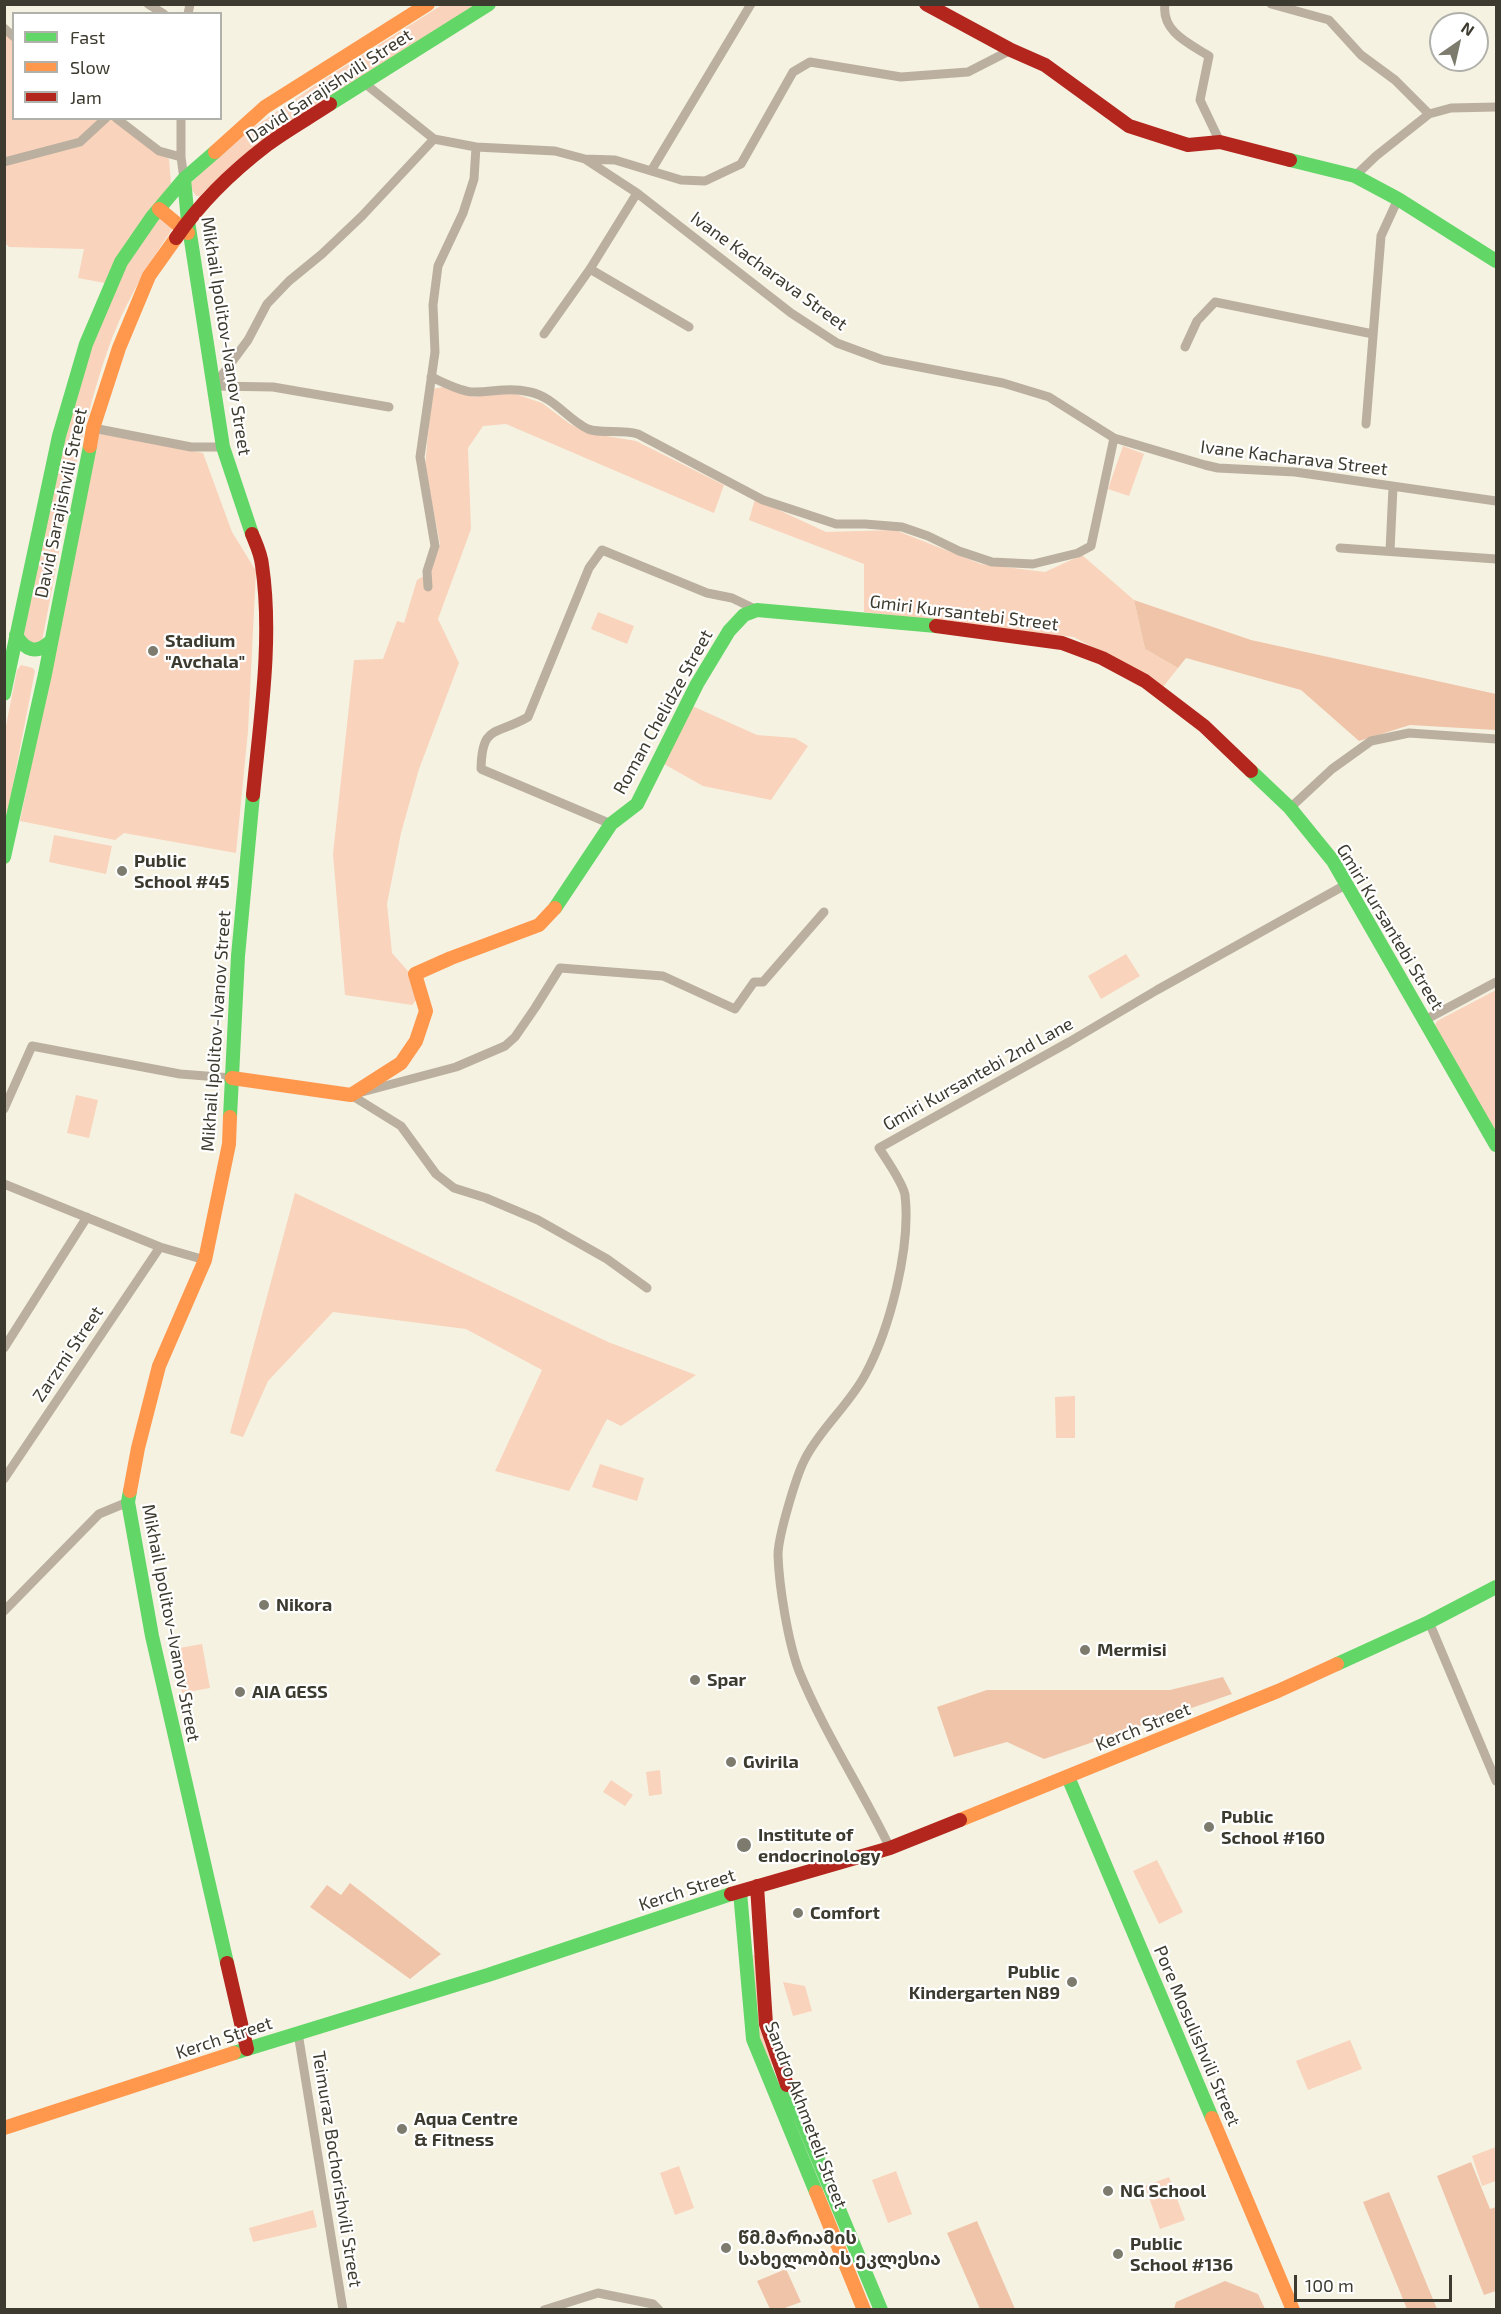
<!DOCTYPE html>
<html>
<head>
<meta charset="utf-8">
<style>
  body { margin:0 }
  #map { position:relative; width:1501px; height:2314px; overflow:hidden; background:#f5f2e2; font-family:"Exo 2",sans-serif }
  canvas { display:block }
  .frame { position:absolute; inset:0; border:6px solid #3d3b2f; pointer-events:none }
  .legend { position:absolute; left:12px; top:12px; width:210px; height:108px; box-sizing:border-box; background:#fff; border:2px solid #b1b1ac; margin:0; padding:8px 10px; list-style:none; font-size:18px; color:#3d3b2f }
  .legend li { display:flex; align-items:center; gap:12px; height:30px }
  .legend b { width:30px; border:2px solid #b1b1ac }
  .north { position:absolute; left:1429px; top:12px; width:60px; height:60px; box-sizing:border-box; background:#fff; border:2px solid #b1b1ac; border-radius:50%; rotate:34deg; font-size:16px; font-weight:700; line-height:24px; text-align:center; color:#3d3b2f }
  .north::after { content:''; display:block; margin:auto; width:21px; height:27px; background:#7d7b6e; clip-path:polygon(50% 0,100% 100%,50% 72%,0 100%) }
  .scale { position:absolute; left:1294px; top:2275px; width:158px; height:27px; box-sizing:border-box; border:3px solid #3d3b2f; border-top:0; padding-left:8px; font-size:18px; line-height:21px; white-space:nowrap; color:#3d3b2f; -webkit-text-stroke:4px #fff; paint-order:stroke }
</style>
</head>
<body>
<div id="map">
<canvas width="1501" height="2314"></canvas>
<div class="frame"></div>
<ul class="legend">
<li><b style="height:8px;background:#63d668"></b>Fast</li>
<li><b style="height:8px;background:#ff974d"></b>Slow</li>
<li><b style="height:8px;background:#b3261e"></b>Jam</li>
</ul>
<div class="north">N</div>
<div class="scale">100 m</div>
</div>
<script>
const c = document.querySelector('canvas').getContext('2d');
c.lineJoin = 'round';
function fillPath(path, color) {
  c.fillStyle = color;
  c.fill(path, 'evenodd');
}
function strokePath(path, color, width, dash) {
  c.strokeStyle = color;
  c.lineWidth = width;
  c.lineCap = dash ? 'butt' : 'round';
  c.setLineDash(dash || []);
  c.stroke(path);
}
function write(font, color, halo, rows, align = 'center') {
  c.font = font + ' "Exo 2","Noto Sans Georgian",sans-serif';
  c.lineWidth = 4.5;
  c.setLineDash([]);
  c.textBaseline = 'middle';
  c.strokeStyle = halo;
  c.fillStyle = color;
  for (const [text, x, y, turn = 0] of rows) {
    c.save();
    c.translate(x, y);
    c.rotate((+turn || 0) * Math.PI / 180);
    c.textAlign = isNaN(turn) ? turn : align;
    if (halo) c.strokeText(text, 0, 0);
    c.fillText(text, 0, 0);
    c.restore();
  }
}
fillPath(new Path2D(`
  M442,5H478L262,143L235,162L200,196H196L189,185L228,145L323,80Z
  M4,32L13,40L14,118L111,119L169,159L171,183L114,263L105,283L78,278L84,249L9,247L5,243Z
  M161,215L173,228C146,267 122,308 107,352C75,445 61,549 41,646L38,649L22,641L53,488L82,370L106,306L133,252Z
  M443,387L474,397L507,391L542,403L570,424L589,433L636,441L724,485L714,513L506,424L483,426L468,448L471,529L438,619L459,663L419,769L401,833L387,904L392,953L414,978L418,998L412,1005L345,995L333,854L354,660L383,659L397,621L404,623L417,580L431,572L440,544L425,467L432,389Z
  M98,433L203,453L232,532L256,571L248,731L236,853L124,833L115,840L20,821Z
  M1123,446L1144,454L1129,496L1108,489Z
  M755,499L826,532L895,530L981,564L1045,572L1082,555L1134,600L1145,649L1178,668L1163,687L1074,637L864,612V564L749,520Z
  M598,612L634,626L627,644L591,629Z
  M21,665L33,668L35,671L5,826V731L17,670Z
  M690,705L757,735L795,738L808,746L771,800L703,786L664,764Z
  M54,835L112,846L106,874L49,862Z
  M1126,954L1140,976L1101,999L1088,976Z
  M1496,990V1135L1434,1027L1437,1021Z
  M76,1095L98,1100L89,1138L67,1133Z
  M295,1193L608,1342L696,1375L621,1426L607,1419L569,1491L495,1471L542,1370L466,1329L333,1312L268,1381L243,1437L230,1433Z
  M1075,1396V1438H1056L1055,1397Z
  M600,1464L644,1478L637,1501L592,1487Z
  M202,1644L210,1688L182,1693L174,1649Z
  M660,1770L662,1794L649,1796L646,1772Z
  M611,1780L633,1795L625,1806L603,1792Z
  M1157,1860L1183,1912L1159,1924L1133,1871Z
  M753,1955H756L774,2064L769,2066L757,2028Z
  M783,1982L805,1986L812,2011L793,2016Z
  M1350,2040L1362,2069L1308,2090L1296,2061Z
  M1496,2147V2181L1482,2186L1472,2156Z
  M679,2166L694,2208L675,2215L660,2173Z
  M896,2171L912,2214L888,2223L872,2180Z
  M1169,2177L1185,2220L1160,2229L1145,2186Z
  M313,2210L317,2227L253,2242L249,2228Z`), '#f9d3bb');
fillPath(new Path2D(`
  M1134,600L1251,640L1496,694V730L1410,725L1359,741L1301,690L1186,658L1178,668L1145,649Z
  M1223,1677L1232,1694L1044,1759L1007,1742L954,1757L937,1707L987,1690H1170Z
  M350,1883L441,1954L410,1979L310,1907L327,1885L341,1895Z
  M1471,2162L1490,2209L1496,2207V2291L1484,2295L1437,2176Z
  M1389,2192L1437,2309H1407L1363,2202Z
  M977,2221L1015,2309H980L947,2233Z
  M786,2269L801,2302L782,2309H770L757,2281Z
  M1225,2281L1258,2294L1265,2309H1174L1176,2302Z`), '#f0c4a9');
strokePath(new Path2D(`
  M148,4L164,14
  M1165,4C1161,32 1190,44 1209,56L1200,100L1220,142
  M1271,4L1329,20L1361,55L1395,80L1429,114
  M188,14L190,4
  M4,28L14,37
  M363,82L434,139L476,147L555,151L585,159L637,193L791,313L837,343L883,360L1003,383L1049,397L1114,438L1205,465L1218,468L1295,472L1496,501
  M116,118L159,151L181,157
  M181,118V157L184,179
  M585,159L615,160L681,180L705,181L741,164L793,72L810,62L901,77L968,72L1011,50
  M4,162L80,142L106,118
  M651,171L751,4
  M1355,176L1376,156L1429,114L1451,108L1496,107
  M590,269L689,327
  M544,334L590,269L637,193
  M1185,347L1197,321L1215,302L1373,334
  M431,377C443,382 461,392 474,392C496,392 507,387 530,392C554,397 567,419 588,429C600,434 622,429 638,434L763,500L836,524H865L902,527L928,536L959,551L992,562L1033,564L1078,553L1091,546L1114,438
  M214,386L248,340L267,304L289,281L322,254L362,216L434,139
  M214,386L273,387L389,407
  M1366,424L1381,236L1398,199
  M93,428L191,447H223
  M1340,548L1496,559
  M1390,551L1393,487
  M428,587L427,571L435,546L420,457L435,352L433,305L438,266L463,213L474,179L476,147
  M1290,808L1332,769L1371,741L1409,733L1496,739
  M611,824L481,769C482,724 495,736 528,717L589,568L602,550L707,593L732,598L757,610
  M1425,1020L1496,982
  M362,1092L456,1067L505,1046L515,1037L535,1008L560,968L663,976L735,1009L754,982H763L824,912
  M351,1095L401,1126L436,1174L454,1188L486,1198L538,1220L607,1259L647,1288
  M4,1109L32,1046L180,1074L232,1078
  M4,1184L160,1247L205,1260
  M4,1348L87,1217
  M4,1479L160,1247
  M4,1611L99,1514L128,1502
  M1429,1622L1496,1781
  M890,1848C861,1788 824,1732 799,1671C788,1642 779,1586 778,1555C778,1537 796,1476 805,1459C820,1429 849,1405 865,1375C890,1329 911,1247 905,1195C903,1183 886,1159 879,1148L1069,1042L1157,990L1347,884
  M298,2033L343,2310
  M544,2310L598,2293L653,2304L659,2310`), '#bbb0a0', 9);
strokePath(new Path2D(`
  M330,104L489,4
  M1290,160L1355,176L1398,199L1496,261
  M184,179L188,221L223,447L252,534
  M16,635C25,650 36,655 50,642
  M4,694L59,436L86,344L121,262L152,217L184,179L215,152
  M1251,771L1290,808L1333,861L1496,1145
  M4,857L45,674L90,446
  M555,908L611,824L637,804L697,684L729,631L744,615L757,610L936,626
  M230,1117L238,956L253,795
  M130,1491L128,1502L152,1636L227,1963
  M1337,1664L1429,1622L1496,1587
  M1068,1777L1212,2118
  M740,1892L753,2039L816,2192
  M234,2053L488,1975L731,1894
  M787,2085L881,2310`), '#63d668', 14);
strokePath(new Path2D(`
  M215,152L265,107L428,4
  M159,209L188,233
  M90,446L93,428L119,348L149,276L176,238
  M232,1078L351,1095L401,1063L416,1041L426,1011L415,974L451,958L539,925L555,908
  M130,1491L138,1448L159,1366L205,1260L229,1144L230,1117
  M960,1820L1278,1691L1337,1664
  M1212,2118L1293,2310
  M4,2128L234,2053
  M816,2192L864,2310`), '#ff974d', 14);
strokePath(new Path2D(`
  M926,4L1011,50L1045,65L1129,126L1188,145L1220,142L1290,160
  M176,238C200,203 233,171 267,145C287,130 309,118 330,104
  M252,534C256,544 261,554 262,565C273,639 260,721 253,795
  M936,626L1062,643L1102,658L1145,681L1204,726L1251,771
  M757,1886L766,2024L787,2085
  M731,1894L890,1848L960,1820
  M227,1963L247,2049`), '#b3261e', 14);
for (const [x, y, r, color] of [
  [153,651,6,"#7d7b6e"],
  [122,871,6,"#7d7b6e"],
  [264,1605,6,"#7d7b6e"],
  [1085,1650,6,"#7d7b6e"],
  [695,1680,6,"#7d7b6e"],
  [240,1692,6,"#7d7b6e"],
  [731,1762,6,"#7d7b6e"],
  [1209,1827,6,"#7d7b6e"],
  [744,1845,8,"#7d7b6e"],
  [798,1913,6,"#7d7b6e"],
  [1072,1982,6,"#7d7b6e"],
  [402,2129,6,"#7d7b6e"],
  [1108,2191,6,"#7d7b6e"],
  [726,2248,6,"#7d7b6e"],
  [1118,2254,6,"#7d7b6e"]
]) {
  const dot = new Path2D();
  dot.arc(x, y, r, 0, 2 * Math.PI);
  c.fillStyle = color;
  c.fill(dot);
  strokePath(dot, '#fff', 2);
}
write('18px', '#3d3b2f', '#fff', [
  ["David Sarajishvili Street",329,86,-33],
  ["Ivane Kacharava Street",769,271,36],
  ["Mikhail Ipolitov-Ivanov Street",226,336,81],
  ["Ivane Kacharava Street",1294,458,7],
  ["David Sarajishvili Street",61,503,-78],
  ["Gmiri Kursantebi Street",964,613,7],
  ["Roman Chelidze Street",663,712,-61],
  ["Gmiri Kursantebi Street",1390,927,59],
  ["Mikhail Ipolitov-Ivanov Street",216,1031,-86],
  ["Gmiri Kursantebi 2nd Lane",978,1074,-29],
  ["Zarzmi Street",68,1354,-56],
  ["Mikhail Ipolitov-Ivanov Street",171,1623,79],
  ["Kerch Street",1143,1727,-22],
  ["Kerch Street",687,1890,-18],
  ["Pore Mosulishvili Street",1197,2036,67],
  ["Kerch Street",224,2038,-18],
  ["Sandro Akhmeteli Street",806,2115,69],
  ["Teimuraz Bochorishvili Street",337,2169,81]
]);
write('bold 18px', '#3d3b2f', '#fff', [
  ["Stadium",165,641],
  ["\"Avchala\"",165,662],
  ["Public",134,861],
  ["School #45",134,882],
  ["Nikora",276,1605],
  ["Mermisi",1097,1650],
  ["Spar",707,1680],
  ["AIA GESS",252,1692],
  ["Gvirila",743,1762],
  ["Public",1221,1817],
  ["School #160",1221,1838],
  ["Institute of",758,1835],
  ["endocrinology",758,1856],
  ["Comfort",810,1913],
  ["Public",1060,1972,"right"],
  ["Kindergarten N89",1060,1993,"right"],
  ["Aqua Centre",414,2119],
  ["& Fitness",414,2140],
  ["NG School",1120,2191],
  ["წმ.მარიამის",738,2238],
  ["სახელობის ეკლესია",738,2259],
  ["Public",1130,2244],
  ["School #136",1130,2265]
], 'left');
</script>
</body>
</html>
